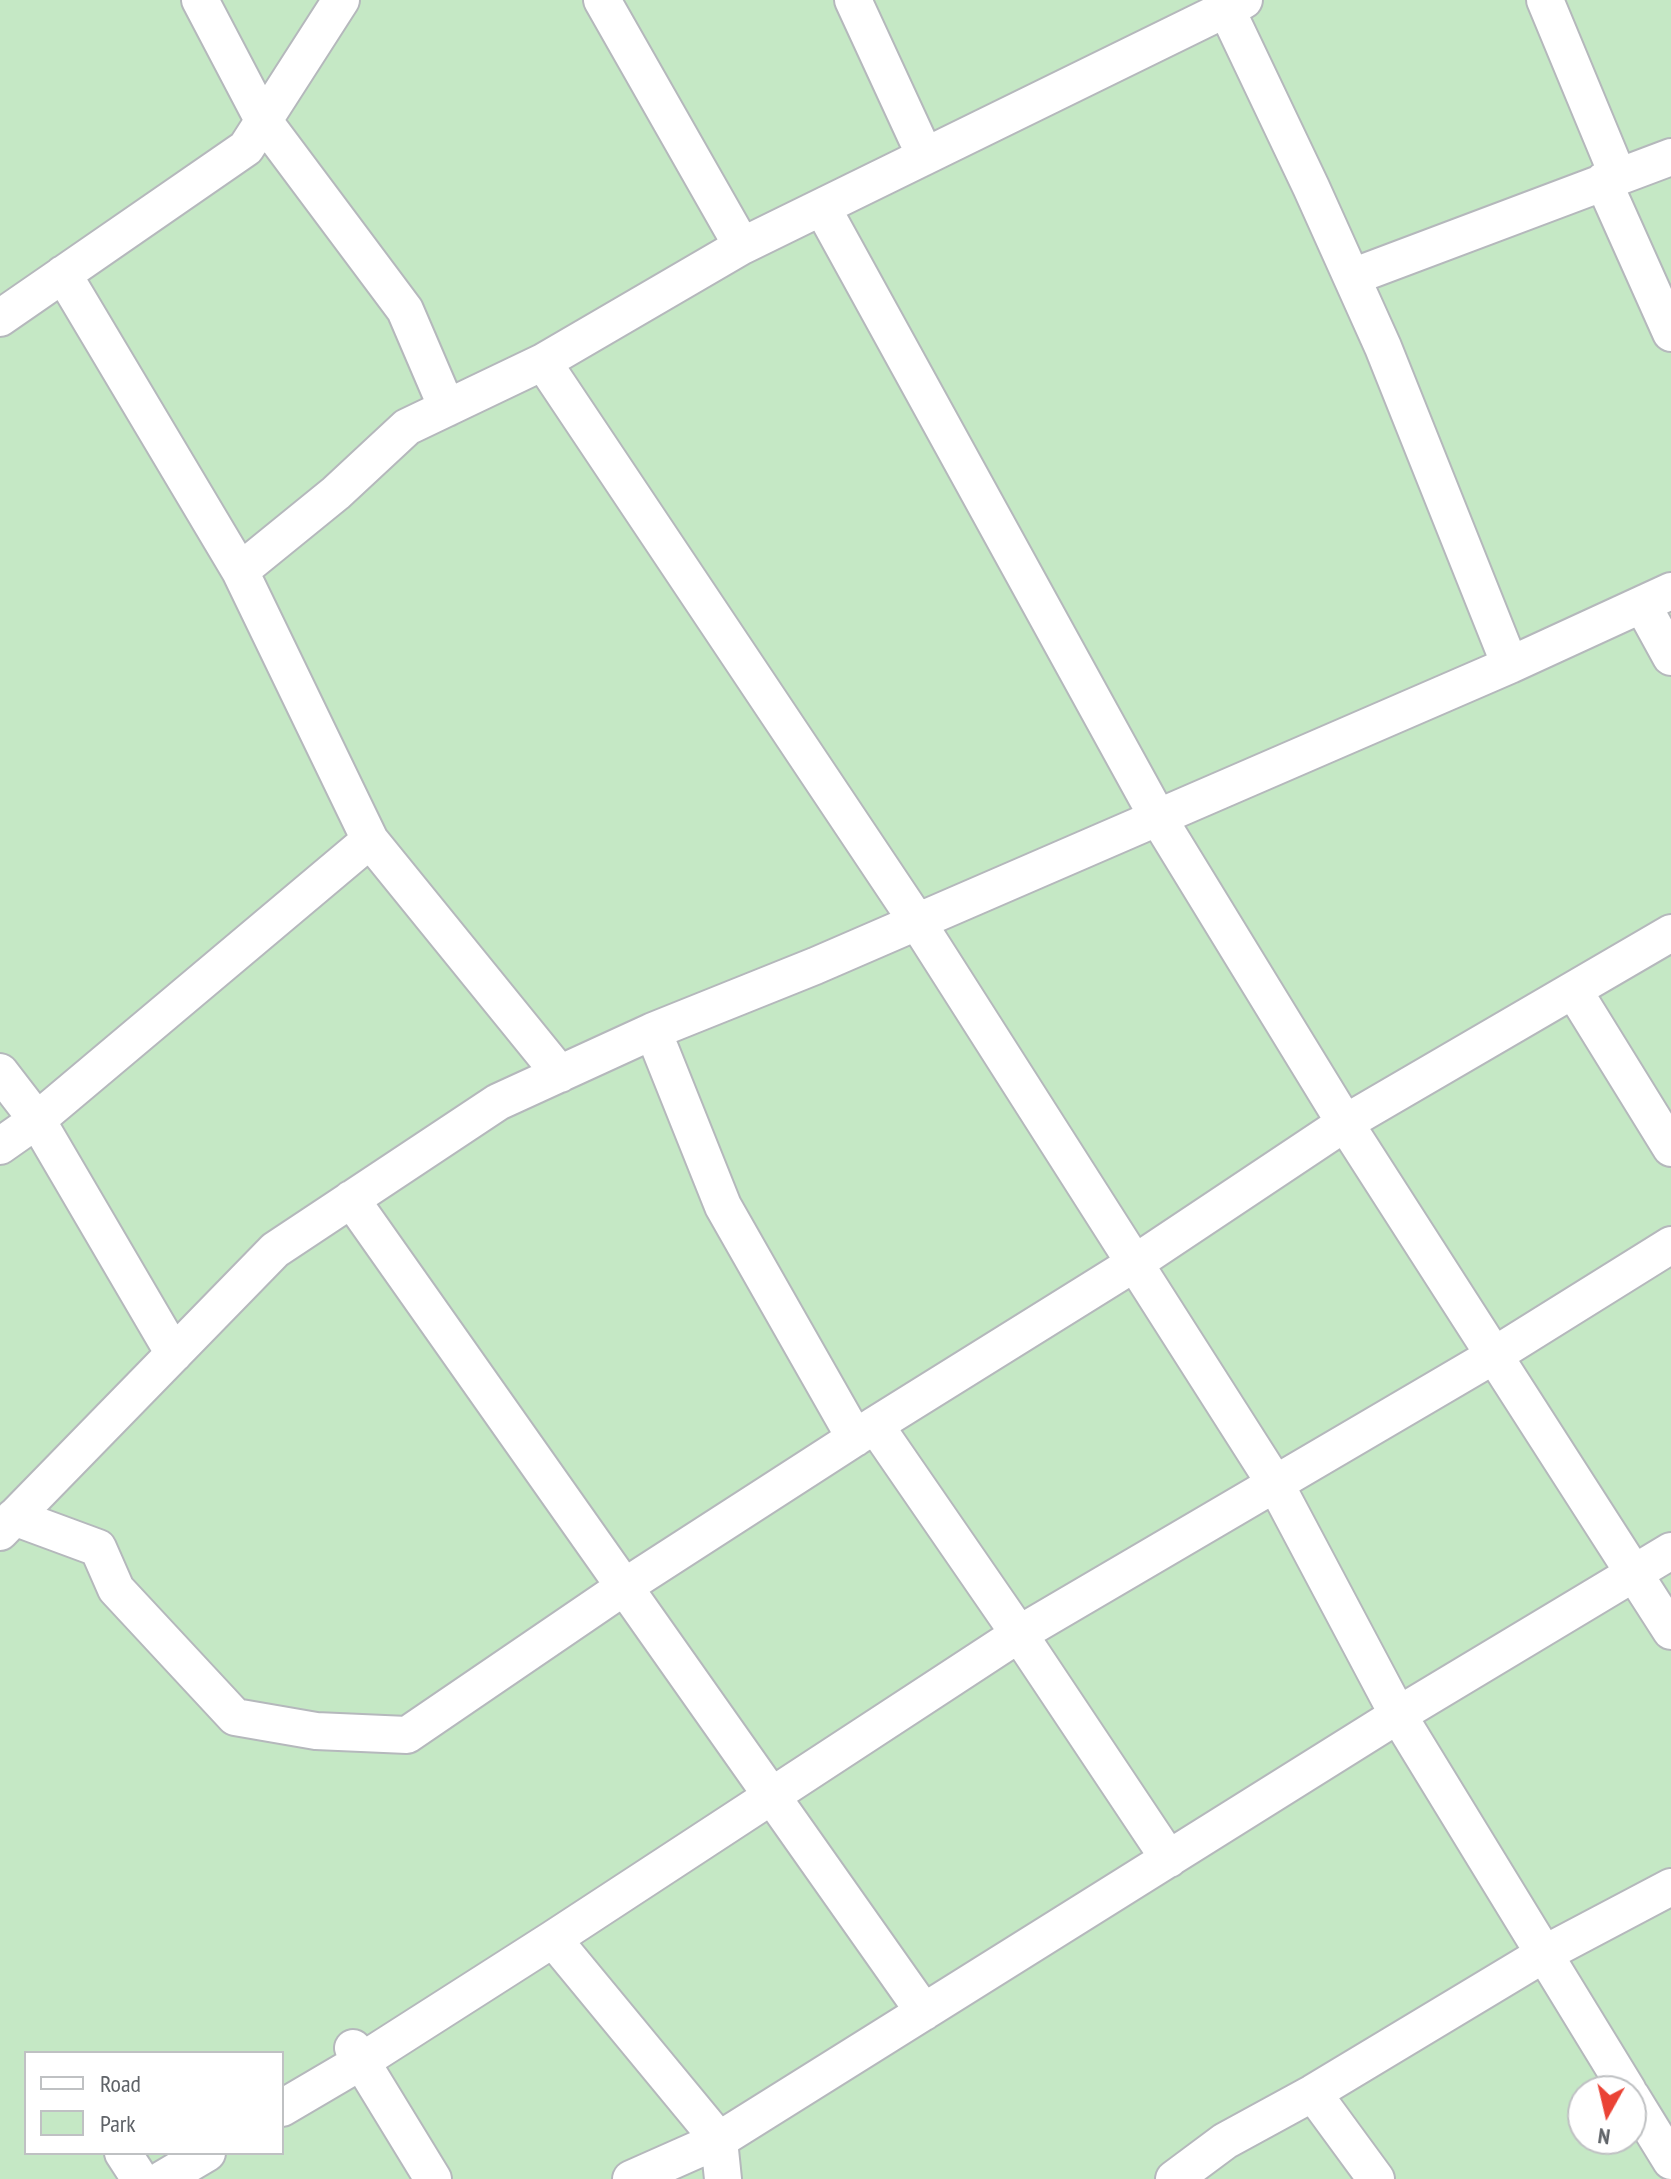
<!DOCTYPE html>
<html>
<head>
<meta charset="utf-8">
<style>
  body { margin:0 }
  #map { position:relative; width:1671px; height:2179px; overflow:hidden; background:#f1efe8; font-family:"PT Sans Narrow",sans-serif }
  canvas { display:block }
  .legend { position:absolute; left:24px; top:2051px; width:260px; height:104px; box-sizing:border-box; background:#fff; border:2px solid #bfc1c3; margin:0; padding:10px 14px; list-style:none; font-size:24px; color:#5f6368 }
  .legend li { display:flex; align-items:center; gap:16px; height:40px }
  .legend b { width:40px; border:2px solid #bfc1c3 }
  .north { position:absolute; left:1567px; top:2075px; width:80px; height:80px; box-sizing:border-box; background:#fff; border:2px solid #bfc1c3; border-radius:50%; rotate:188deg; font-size:22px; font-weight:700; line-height:32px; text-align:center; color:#5f6368 }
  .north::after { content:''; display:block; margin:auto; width:28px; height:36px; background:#ea4335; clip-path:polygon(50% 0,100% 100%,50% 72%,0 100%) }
</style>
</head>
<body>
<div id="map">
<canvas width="1671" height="2179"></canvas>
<ul class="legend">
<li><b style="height:10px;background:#fff"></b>Road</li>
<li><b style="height:22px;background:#c5e8c5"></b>Park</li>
</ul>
<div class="north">N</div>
</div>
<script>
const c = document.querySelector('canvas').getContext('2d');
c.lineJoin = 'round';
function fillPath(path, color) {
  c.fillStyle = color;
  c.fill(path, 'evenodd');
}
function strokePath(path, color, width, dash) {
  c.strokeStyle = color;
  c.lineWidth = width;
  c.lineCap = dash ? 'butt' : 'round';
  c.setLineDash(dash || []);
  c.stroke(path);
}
fillPath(new Path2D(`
  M0,0H1671V2179H0ZM26,2053H282V2153H26ZM1583,2091H1631V2139H1583Z`), '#c5e8c5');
const street = new Path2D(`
  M200,0L263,120L405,310L447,408
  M602,0L742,246
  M853,0L925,156
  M1222,0L1311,187L1383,347L1510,665
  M1545,0L1618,176
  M1603,181L1671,333
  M823,209L1157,816L1345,1123L1671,1631
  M63,274L240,571
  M1352,277L1671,157
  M0,318L246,148L341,0
  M543,362L916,920L1276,1485L1398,1715L1628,2091
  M1643,606L1671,657
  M1574,991L1671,1148
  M653,1031L723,1206L855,1438
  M0,1072L37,1120L174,1354
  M560,1074L370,840L240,571L336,493L407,427L543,362L742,246L1244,0
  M0,1146L37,1120L370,840
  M351,1199L924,2012
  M875,1425L1019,1634L1169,1859
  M14,1517L98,1548L116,1589L235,1717L316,1731L407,1735L624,1587L875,1425L1135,1263L1345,1123L1671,933
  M0,1532L275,1250L498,1102L653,1031L815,966L1510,665L1671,591
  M553,1939L719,2140L631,2179
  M353,2048L433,2179
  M1313,2093L1376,2179
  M1631,2096L1671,2161
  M282,2108L362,2061L553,1939L1019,1634L1493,1356L1671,1245
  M123,2153L140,2179
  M163,2179L207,2153
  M723,2179L719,2140L1398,1715L1671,1551
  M1174,2179L1225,2141L1313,2093L1544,1954L1671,1887`);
strokePath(street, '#b5b8bc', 40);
strokePath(street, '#fff', 36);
</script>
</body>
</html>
